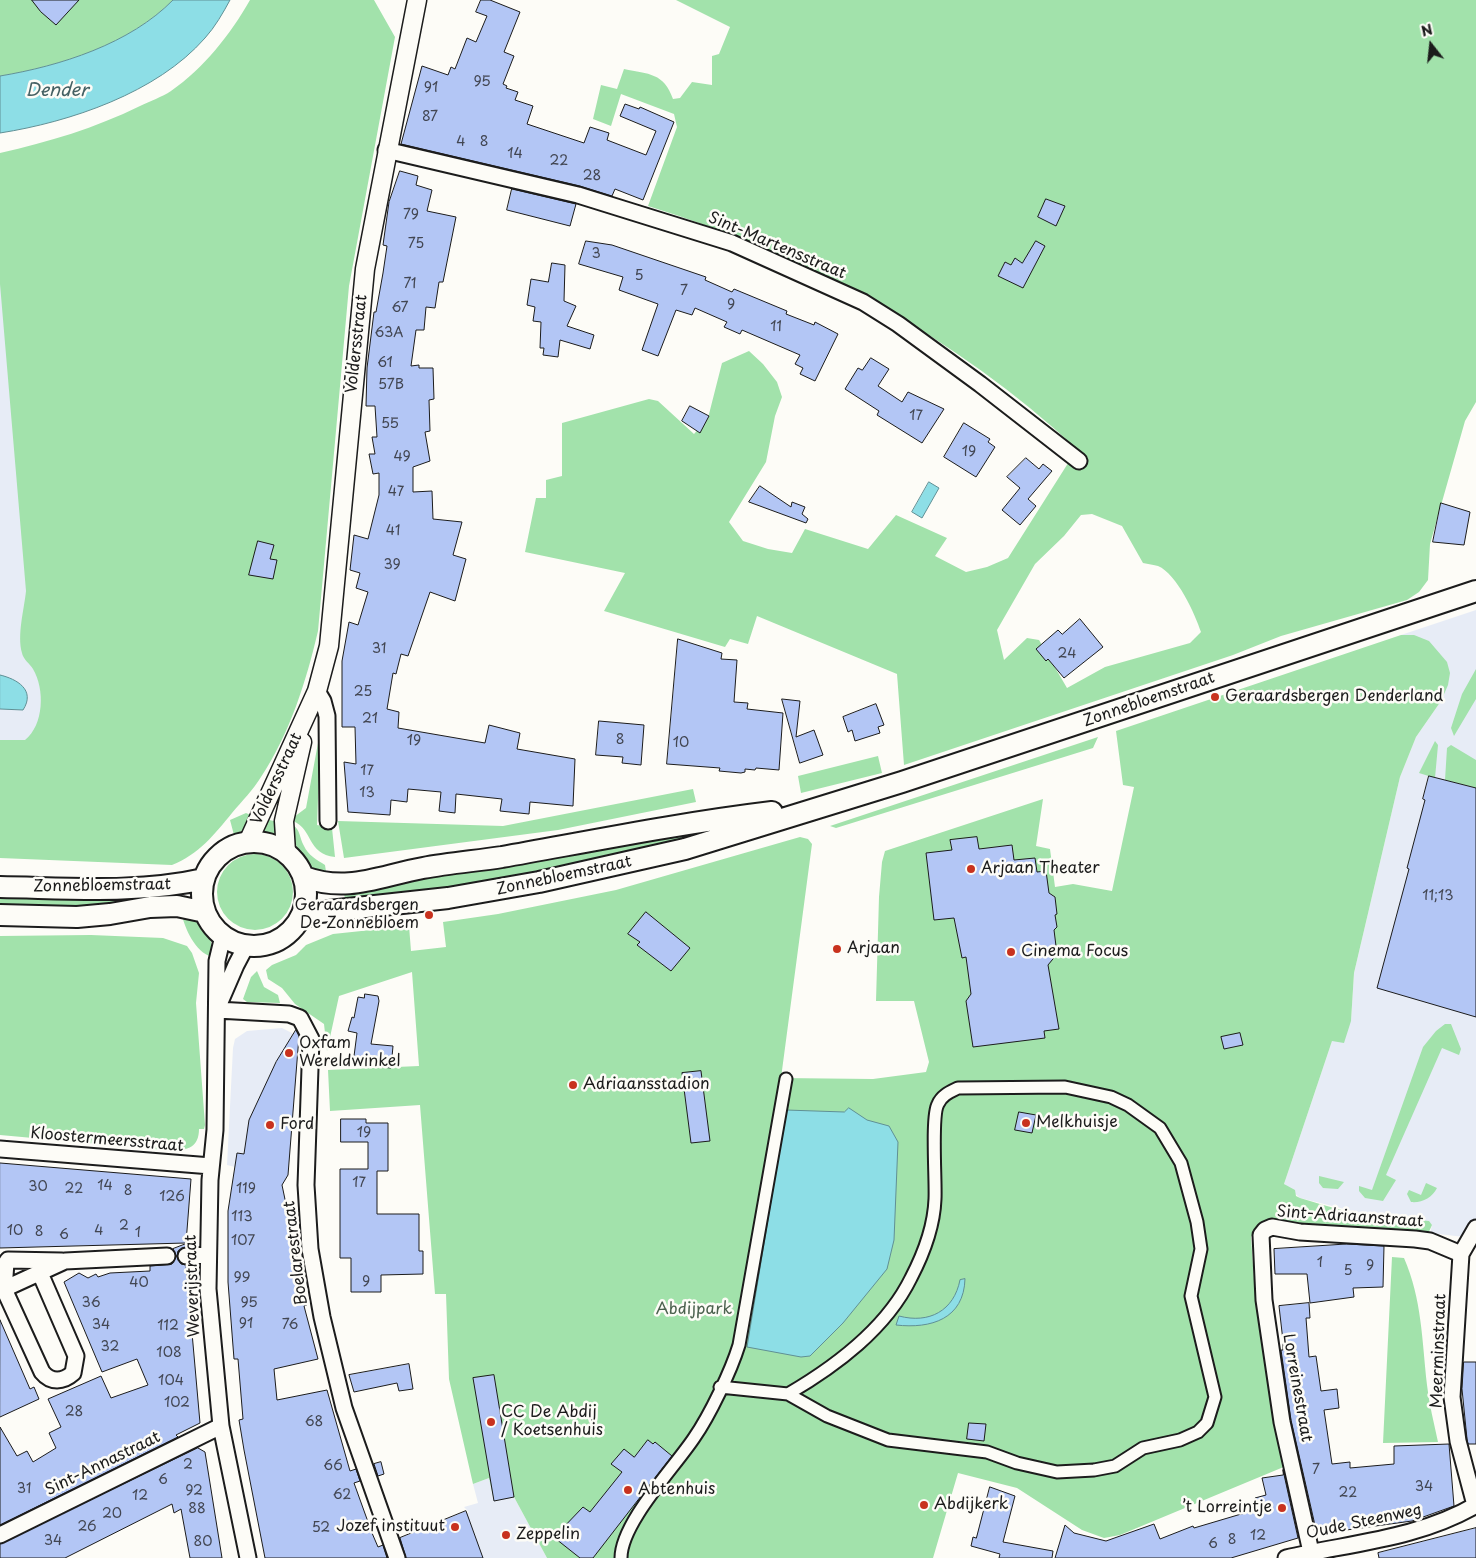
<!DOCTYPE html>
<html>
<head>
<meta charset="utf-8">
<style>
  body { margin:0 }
  #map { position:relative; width:1476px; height:1558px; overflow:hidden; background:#fdfcf7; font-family:"Playpen Sans",sans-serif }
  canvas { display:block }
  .north { position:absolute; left:1406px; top:20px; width:50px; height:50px; -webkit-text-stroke:4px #fdfcf7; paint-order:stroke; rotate:344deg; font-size:14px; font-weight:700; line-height:20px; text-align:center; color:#1c1c1c }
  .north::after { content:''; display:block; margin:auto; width:18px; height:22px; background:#1c1c1c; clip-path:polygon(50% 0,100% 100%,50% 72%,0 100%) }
</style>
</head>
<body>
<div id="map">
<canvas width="1476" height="1558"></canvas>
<div class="north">N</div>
</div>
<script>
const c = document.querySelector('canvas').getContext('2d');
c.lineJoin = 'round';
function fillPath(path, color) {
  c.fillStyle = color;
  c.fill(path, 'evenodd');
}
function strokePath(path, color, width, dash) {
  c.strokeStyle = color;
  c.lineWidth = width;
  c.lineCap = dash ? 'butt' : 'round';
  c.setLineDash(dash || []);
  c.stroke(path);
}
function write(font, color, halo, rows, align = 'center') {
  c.font = font + ' "Playpen Sans",sans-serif';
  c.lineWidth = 5;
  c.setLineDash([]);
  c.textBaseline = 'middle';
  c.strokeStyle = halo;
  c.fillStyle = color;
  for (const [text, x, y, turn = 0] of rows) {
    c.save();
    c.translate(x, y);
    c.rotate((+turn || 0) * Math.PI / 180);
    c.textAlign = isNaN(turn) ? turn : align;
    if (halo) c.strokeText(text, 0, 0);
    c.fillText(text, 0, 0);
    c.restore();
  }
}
fillPath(new Path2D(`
  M0,156L51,791L0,789Z
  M1476,610V1218L1464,1237L1430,1233L1432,1225L1423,1220H1389L1300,1198L1284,1184L1332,1041L1351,1021L1354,973L1400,777L1416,737L1441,701L1414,635H1401Z
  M282,1028L294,1034L295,1076L288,1175L285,1181L250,1179L235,1167L227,1165L233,1048L235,1039L247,1031Z
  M489,1478L514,1497L547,1558H408L400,1542L469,1512L464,1507L478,1503L473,1484Z`), '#e7ecf6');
fillPath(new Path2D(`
  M0,0H173C130,44 61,66 0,76Z
  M250,0H374L395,37L349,286L318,631C306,682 290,733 261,777C253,790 242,801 232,813C215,834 198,855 172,865L0,858V740H25C44,725 45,689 33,669C30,664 23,659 22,653C17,635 24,610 26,591L0,284V153C49,142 95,128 140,106C150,101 162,97 171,91C204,68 230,35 250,0Z
  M676,0H1476V402L1465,421L1430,544L1428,580L1419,592L1407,600L1281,636L1233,655L904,765L897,674L757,616L748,644L730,639L725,647L604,611L625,573L525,552L536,498H546V480L562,476V423L649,399L658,401L694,434L708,418L722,363L749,351L763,364L777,382L782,397L775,416L766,462L729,522L743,541L768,549L792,553L805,529L868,549L896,515L947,538L935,556L966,572L987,567L1008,558L1077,449C956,337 806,254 648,206L677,127L674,114L621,94L611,126L593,119L601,85L617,89L624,69C649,74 664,73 673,99L680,98L692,82L712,85V56L719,54L730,27ZM1092,514L1122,526L1143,563C1148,564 1154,565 1158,566C1177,574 1195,614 1201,632L1190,643L1105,667L1067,688L1039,640L1027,638L1004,660L997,630L1035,564L1064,536L1081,515Z
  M1401,635H1414L1429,641L1447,662L1450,673L1448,685L1441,701L1416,737L1400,777L1354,973L1351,1021L1344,1043L1332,1041L1284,1184L1295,1190L1296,1196L1300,1198C1329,1207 1357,1215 1387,1220C1401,1222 1415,1219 1429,1221L1432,1225L1427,1236L1272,1222L1259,1223L1251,1237L1255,1294L1266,1372L1286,1466L1120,1535L1104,1538L1082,1530L1017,1488L958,1473L933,1558H547L514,1497L494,1501L489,1478L473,1484L449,1379L446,1294H435L420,1105L330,1111L328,1070L419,1066L412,972L339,996L327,1051L324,1024L295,1004L282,988L268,979L266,970L272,965L296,955L306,945L333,934L409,926L411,951L446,947L443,922L498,914L616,890L800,837L808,839L812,844L781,1078L873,1079L926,1072L929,1062L914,1001H876L879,897L882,862L885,851L1043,799L1036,846L1050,849L1055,887L1073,884L1112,891L1134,787L1123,785L1116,731Z
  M1476,669V699L1454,736L1451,728L1462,694Z
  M1098,737L1093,748L836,828L830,826Z
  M1435,741L1438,745L1435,778L1419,773Z
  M318,743L320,744L317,825L332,828L335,857C307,854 313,829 293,821L294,817L306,808Z
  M1451,745L1476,760V788L1445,780L1447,748Z
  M878,756L882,773L801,793L798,776Z
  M693,789L696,802L558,830L344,858L338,821L503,826Z
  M246,813L253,816L247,828L234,835L230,820Z
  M265,819L278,822L279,837L259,832Z
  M293,825C301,831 299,837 304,846C308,855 317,860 325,865L327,878C307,869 296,849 290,829Z
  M703,830V835L459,892L346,901L343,891Z
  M217 892a38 38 0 1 1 76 0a38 38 0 1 1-76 0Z
  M176,891L175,901L112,908L0,909V897L80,898Z
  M181,912C203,921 213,932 212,957C195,952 185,929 181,912Z
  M91,935L163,938L187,946L192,953L199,973L196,1003L205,1125L204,1129H199C199,1151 182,1151 165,1150L0,1135V936Z
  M257,971L264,987L278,995L280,1003L247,1002L243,999L251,977Z
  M1445,1024H1451L1461,1049L1459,1055L1442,1048L1386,1175L1396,1180L1383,1201L1365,1198L1359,1191V1186L1372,1190L1423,1047L1436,1031Z
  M1319,1176L1344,1182L1338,1189L1323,1188L1319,1183Z
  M1426,1183L1437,1188C1432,1198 1422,1203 1411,1202L1407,1194L1409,1190L1421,1195Z
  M1392,1257L1404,1258C1422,1299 1422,1341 1427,1385C1429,1404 1434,1423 1438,1442L1383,1443Z`), '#a2e2ab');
const water = new Path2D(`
  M173,0H230C223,13 215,27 205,38C157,93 70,122 0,133V76C60,66 130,44 173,0Z
  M929,482L939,488L922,518L912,512Z
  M0,675C17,679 36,690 23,710L0,709Z
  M849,1108L867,1120L889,1126L898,1142L894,1240L887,1269L843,1323L810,1356L801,1357L747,1347L786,1110L844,1112Z
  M965,1279C964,1319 931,1329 896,1325L899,1316C929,1324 954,1311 960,1280Z`);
fillPath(water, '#8ddee6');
strokePath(water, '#609095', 1);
const building = new Path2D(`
  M32,0H79L56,25L41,12Z
  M481,0H490L520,12L504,52L514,56L503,84L507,86L506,88L518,92L515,100L533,106L527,124L584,143L590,127L609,133L607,140L646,155L656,131L620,116L625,104L639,109L640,107L674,122L643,200L615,189L612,196L580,186L401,144L422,66L448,75L451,67L455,69L467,38L476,42L487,16L476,12Z
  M400,171L418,176L416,185L432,190L427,211L456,217L443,282H439L435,308L426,307L424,330H416L411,366L419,365V368H433L434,399L429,400L430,431L425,432L430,461L413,467V492L432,491L433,519L462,522L453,555L466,559L455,601L430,592L408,656L401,654L396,674L393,673L387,709L399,712L398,728L485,743L489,725L520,733L517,749L575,759L573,806L530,802L529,814L500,811L502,799L456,794L455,813L439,811L441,792L408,789L407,802L391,800L390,815L348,812L344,762L356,764L355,727H342V661L349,622L358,625L368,592L356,588L360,573L350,570L354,535L368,539L379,495V473L373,474L369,454H375L372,437H377L375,406H366L367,368L374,312H376L383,273L387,246L383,245L389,202Z
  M512,189L576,204L570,226L507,210Z
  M1046,199L1065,206L1056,226L1038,217Z
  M586,241L612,245L706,277L705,280L732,292L734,289L787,311L786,314L814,325L815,322L838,334L815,381L800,374L803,368L795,364L800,355L742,330L740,334L724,327L727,322L695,308L692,315L676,310L658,356L642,350L658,304L619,290L623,277L579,264Z
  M1036,241L1045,246L1023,288L998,276L1005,262L1011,265L1015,258L1022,263Z
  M552,263L565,265L564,301L576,306L567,326L594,335L590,349L560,340L558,357L543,355L544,348H540L541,322L533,321L535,307L527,305L531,279L548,282Z
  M871,358L889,369L878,386L902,402L908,392L944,409L922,443L877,415L879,411L845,389L858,368L862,370Z
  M690,406L709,416L700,433L682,421Z
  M964,423L990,439L988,442L995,447L976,477L944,457Z
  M1026,458L1039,469L1043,464L1052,471L1028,499L1036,506L1020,525L1002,510L1020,488L1007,477Z
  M760,486L791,507L792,502L805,507L802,514L808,519L806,523L749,502Z
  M1441,503L1470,512L1464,545L1433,542Z
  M258,541L274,545L270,559L277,560L273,579L249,575Z
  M1080,619L1103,647L1064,678L1048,659L1046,661L1036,649L1058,630L1062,634Z
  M678,639L722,653L721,659L737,660L734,702L748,703L747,709L783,713L779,770L756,768L755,770L745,769V772L741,773L719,771L720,768L667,764Z
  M782,699L800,701L796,737L814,730L823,755L800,763Z
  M876,704L884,725L878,727L880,733L855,741L852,730L848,732L843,717Z
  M599,721L644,725L641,765L622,763L623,757L596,755Z
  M1429,776L1476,788V1017L1377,988L1409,869L1407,868L1425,800L1423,799Z
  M977,837L979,849L1012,845L1014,860L1035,858L1037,872L1046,871L1049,893L1055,897L1057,914L1055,915L1057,927L1054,930L1057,954L1048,965L1059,1029L1044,1031L1045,1038L973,1047L966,1001L971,994L966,957L962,958L954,918L934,920L926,853L952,850L950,840Z
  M646,912L690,948L671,971L637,945L640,942L628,934Z
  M365,994L378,996L379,1001L371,1044L393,1046L391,1068L353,1064L357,1033L348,1031L352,1017L354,1018L358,997L364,998Z
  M296,1030L299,1036L288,1175L282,1185L307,1305L304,1306L318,1359L274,1369L277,1400L327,1390L350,1471L356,1469L360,1481L354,1483L372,1533L378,1547L383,1545L387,1558H265L244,1450L239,1420L243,1419L238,1359H234L228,1282V1211L237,1153L244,1154L249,1120L276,1062Z
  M1240,1033L1243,1045L1224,1049L1221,1037Z
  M701,1071L710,1141L691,1143L682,1073Z
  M1019,1112L1036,1115L1032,1133L1015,1130Z
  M341,1119H366V1123H388V1171H377V1214H419V1251H423V1274L381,1275V1292H351V1258H340V1169H368V1142H341Z
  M0,1163L191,1179L186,1243L0,1248Z
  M186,1244V1247L178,1251L177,1257L181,1264L186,1265L200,1423L176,1435L178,1437L0,1525V1427L17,1456L27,1451L33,1462L56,1448L49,1433L61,1427L48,1399L101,1376L111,1398L148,1385L137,1359L102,1372L64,1282L79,1273L88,1278L96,1274L98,1277L110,1273L150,1271V1266L172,1264L176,1256L173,1249Z
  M1347,1244L1384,1246L1383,1287L1353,1288L1354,1297L1310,1303L1307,1274H1275L1274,1249Z
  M1309,1303L1310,1318H1306L1309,1357L1316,1356L1321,1391L1337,1389L1339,1408L1324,1410L1332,1464L1350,1462V1468L1394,1464V1446L1449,1444L1454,1506L1412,1521L1317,1534L1291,1420L1281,1350H1283V1341L1279,1306Z
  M0,1320L30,1389L34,1387L39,1399L0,1417Z
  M1464,1362H1476V1444H1468L1467,1439L1462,1389Z
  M409,1364L413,1389L399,1391L397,1383L354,1392L349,1375Z
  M494,1375L514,1497L494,1501L473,1378Z
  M969,1423L986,1424L984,1441L967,1439Z
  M648,1440L653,1444L655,1442L672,1456L593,1558H580L556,1539L559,1532L583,1507L590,1512L622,1472L611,1464L624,1449L634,1457Z
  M198,1448L205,1452L222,1558H190L181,1509L174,1513L172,1504L65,1558H0V1544Z
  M381,1462L384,1474L378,1476L374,1464Z
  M1283,1470L1298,1538L1231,1558H1055L1065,1525L1074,1533L1106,1541L1154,1524L1160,1539L1193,1526L1194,1528L1258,1509L1255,1498L1266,1495L1262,1478L1283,1475Z
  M990,1487L1015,1496L1003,1542L1053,1551L1052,1558H999L1000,1554L971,1546L973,1537L976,1538Z
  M466,1511L483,1558H406L400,1538Z
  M1476,1528V1558H1379L1378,1553Z`);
fillPath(building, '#b3c6f5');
strokePath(building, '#1c1c1c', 1);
const pedestrian = new Path2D(`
  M720,1387L788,1394L827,1416L888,1440L987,1452L1017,1463L1057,1472L1094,1470L1115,1466L1143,1448L1180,1440L1198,1432L1207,1423L1215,1397L1191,1296L1201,1249L1197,1222L1181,1163L1160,1128L1128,1105L1111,1097L1065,1087L958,1088C950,1092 942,1095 938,1104C931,1116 936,1181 935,1199C934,1226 923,1255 911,1278C886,1329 836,1366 788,1394
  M621,1558C621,1523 674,1468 694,1438C710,1415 731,1371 739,1345L786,1079`);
const minor = new Path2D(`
  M386,150L578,195L732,243L863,302L898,324L980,384L1079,461
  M317,691L323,701L327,716L328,821
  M223,936L217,961L215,1130L210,1180L208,1289L221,1426L248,1558
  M220,1002L236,965L246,946
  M217,1010L289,1014L300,1018L311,1039L306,1185L310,1249L322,1317L344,1408L397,1558
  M0,1149L211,1166
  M186,1256L207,1255
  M40,1273L76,1356L73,1373C63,1382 51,1383 42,1372L4,1289L65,1261L167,1256
  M0,1291L4,1289L6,1263L8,1260L62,1261
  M1475,1505L1458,1441L1452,1397L1461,1254L1476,1228
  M0,1535L221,1426
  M1311,1552L1282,1422L1264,1300L1261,1235L1265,1230L1272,1227L1300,1232L1415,1239L1430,1241L1461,1254
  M1286,1558C1350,1543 1418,1539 1476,1505`);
const tertiary = new Path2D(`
  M248,842L317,691L329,646L365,269L417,0
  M286,852L284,821L302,742`);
const secondary = new Path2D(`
  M202 894a52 52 0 1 1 104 0a52 52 0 1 1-104 0Z
  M304,877C348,893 379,876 423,868C449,863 476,861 502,857C592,841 681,823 772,812
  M0,887C67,888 138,894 204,879
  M0,915L77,917L110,914L150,907L177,906L205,912
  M301,918L320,912L448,898L539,882L685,849L902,782L1476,591`);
strokePath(pedestrian, '#1c1c1c', 15);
strokePath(minor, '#1c1c1c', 19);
strokePath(tertiary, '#1c1c1c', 21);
strokePath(secondary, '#1c1c1c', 24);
strokePath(pedestrian, '#fdfcf7', 11);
strokePath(minor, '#fdfcf7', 15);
strokePath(tertiary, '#fdfcf7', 18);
strokePath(secondary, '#fdfcf7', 20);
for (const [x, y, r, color] of [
  [1215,697,5,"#c8321e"],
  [971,869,5,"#c8321e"],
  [429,915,5,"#c8321e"],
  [837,949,5,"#c8321e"],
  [1011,952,5,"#c8321e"],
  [289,1053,5,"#c8321e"],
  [573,1085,5,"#c8321e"],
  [1026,1123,5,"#c8321e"],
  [270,1125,5,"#c8321e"],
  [491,1422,5,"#c8321e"],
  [628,1490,5,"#c8321e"],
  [924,1505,5,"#c8321e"],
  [1282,1508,5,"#c8321e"],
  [455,1527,5,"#c8321e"],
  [506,1535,5,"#c8321e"]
]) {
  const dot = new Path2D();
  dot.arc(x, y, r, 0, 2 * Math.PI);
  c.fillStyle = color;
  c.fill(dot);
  strokePath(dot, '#fdfcf7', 2);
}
write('14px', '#424652', null, [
  ["95",482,82],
  ["91",431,88],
  ["87",430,117],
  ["4",461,142],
  ["8",484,142],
  ["14",515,154],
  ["22",559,161],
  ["28",592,176],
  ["79",411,215],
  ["75",416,244],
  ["3",596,254],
  ["5",639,276],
  ["71",410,284],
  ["7",684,291],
  ["9",731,305],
  ["67",400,308],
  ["11",776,327],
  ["63A",389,333],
  ["61",385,363],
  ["57B",391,385],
  ["17",916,416],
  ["55",390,424],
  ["19",969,452],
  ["49",402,457],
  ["47",396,492],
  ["41",393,531],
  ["39",392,565],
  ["31",379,649],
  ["24",1067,654],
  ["25",363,692],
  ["21",370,719],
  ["8",620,740],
  ["19",414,741],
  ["10",681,743],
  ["17",367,771],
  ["13",367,793],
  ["11;13",1438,896],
  ["19",364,1133],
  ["17",359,1183],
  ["14",105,1186],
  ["30",38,1187],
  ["22",74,1189],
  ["119",246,1189],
  ["8",128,1191],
  ["126",172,1197],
  ["113",242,1217],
  ["2",124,1226],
  ["10",15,1231],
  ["4",99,1231],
  ["8",39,1232],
  ["1",138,1233],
  ["6",64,1235],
  ["107",243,1241],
  ["1",1320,1263],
  ["9",1370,1266],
  ["5",1348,1271],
  ["99",242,1278],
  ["9",366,1282],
  ["40",139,1283],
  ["36",91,1303],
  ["95",249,1303],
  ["91",246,1324],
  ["34",101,1325],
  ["76",290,1325],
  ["112",168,1326],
  ["32",110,1347],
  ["108",169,1353],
  ["104",171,1381],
  ["102",177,1403],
  ["28",74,1412],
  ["68",314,1422],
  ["2",188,1465],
  ["66",333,1466],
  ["7",1316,1470],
  ["6",163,1480],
  ["34",1424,1487],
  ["31",24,1489],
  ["92",194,1491],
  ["22",1348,1493],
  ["62",342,1495],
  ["12",140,1496],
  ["88",197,1509],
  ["20",112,1514],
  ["26",87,1527],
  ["52",321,1528],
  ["12",1258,1536],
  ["8",1232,1540],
  ["34",53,1541],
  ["80",203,1542],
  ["6",1213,1544]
]);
write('16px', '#1c1c1c', '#fdfcf7', [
  ["Sint-Martensstraat",777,246,23],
  ["Voldersstraat",357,344,-84],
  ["Zonnebloemstraat",1149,700,-19],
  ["Voldersstraat",277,779,-65],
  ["Zonnebloemstraat",564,876,-12],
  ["Zonnebloemstraat",102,886,-1],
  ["Kloostermeersstraat",107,1140,5],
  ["Sint-Adriaanstraat",1350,1217,4],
  ["Boelarestraat",296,1253,-97],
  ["Weverijstraat",193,1286,-92],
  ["Meerminstraat",1439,1351,-88],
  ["Lorreinestraat",1297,1388,80],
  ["Sint-Annastraat",103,1464,-26],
  ["Oude Steenweg",1364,1522,-12]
]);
write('16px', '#1c1c1c', '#fdfcf7', [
  ["Geraardsbergen Denderland",1225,697],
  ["Arjaan Theater",981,869],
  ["Geraardsbergen",419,906,"right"],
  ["De Zonnebloem",419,924,"right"],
  ["Arjaan",847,949],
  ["Cinema Focus",1021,952],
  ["Oxfam",299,1044],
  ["Wereldwinkel",299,1062],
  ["Adriaansstadion",583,1085],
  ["Melkhuisje",1036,1123],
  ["Ford",280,1125],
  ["CC De Abdij",501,1413],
  ["/ Koetsenhuis",501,1431],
  ["Abtenhuis",638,1490],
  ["Abdijkerk",934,1505],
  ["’t Lorreintje",1272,1508,"right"],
  ["Jozef instituut",445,1527,"right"],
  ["Zeppelin",516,1535]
], 'left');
write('16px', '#4b614e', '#fdfcf7', [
  ["Abdijpark",694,1310]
]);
write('italic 18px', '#446063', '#fdfcf7', [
  ["Dender",57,91]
]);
</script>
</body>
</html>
